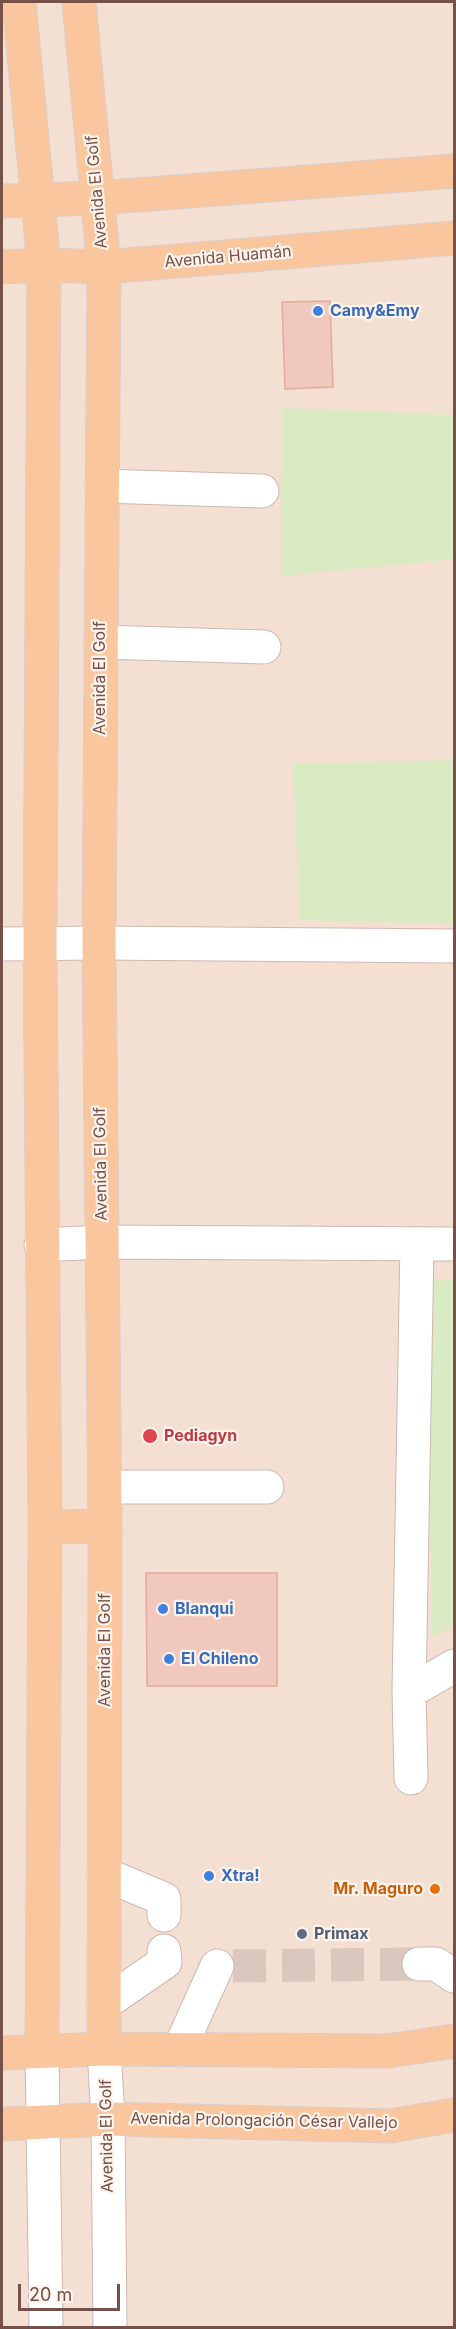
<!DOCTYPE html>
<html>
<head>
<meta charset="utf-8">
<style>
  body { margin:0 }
  #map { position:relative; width:456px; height:2329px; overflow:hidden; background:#fcefe5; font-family:Inter,sans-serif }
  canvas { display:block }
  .frame { position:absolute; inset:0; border:3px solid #75514a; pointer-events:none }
  .scale { position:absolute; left:18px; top:2284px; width:102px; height:27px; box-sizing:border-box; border:3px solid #75514a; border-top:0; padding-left:8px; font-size:18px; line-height:21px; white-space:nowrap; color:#75514a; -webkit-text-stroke:4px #fff3eb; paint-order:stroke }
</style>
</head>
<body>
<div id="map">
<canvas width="456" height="2329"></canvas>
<div class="frame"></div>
<div class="scale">20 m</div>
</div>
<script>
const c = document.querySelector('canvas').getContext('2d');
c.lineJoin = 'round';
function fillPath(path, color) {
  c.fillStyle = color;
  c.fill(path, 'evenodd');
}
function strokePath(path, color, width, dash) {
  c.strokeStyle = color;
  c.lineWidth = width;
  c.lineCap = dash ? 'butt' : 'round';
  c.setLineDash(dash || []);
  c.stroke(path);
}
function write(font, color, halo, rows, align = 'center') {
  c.font = font + ' Inter,sans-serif';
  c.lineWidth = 4.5;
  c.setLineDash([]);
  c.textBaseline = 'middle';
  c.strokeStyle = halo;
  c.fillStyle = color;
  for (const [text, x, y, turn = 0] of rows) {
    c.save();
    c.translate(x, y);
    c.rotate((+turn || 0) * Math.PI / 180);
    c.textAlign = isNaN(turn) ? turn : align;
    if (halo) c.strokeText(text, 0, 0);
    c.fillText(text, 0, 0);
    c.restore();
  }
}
fillPath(new Path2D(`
  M2,2H454V2327H2Z`), '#f4dfd3');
fillPath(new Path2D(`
  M282,408L454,415V559L281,576Z
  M454,760V924L300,920L293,764Z
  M426,1279H454V1625L432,1638Z`), '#daeac3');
const building = new Path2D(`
  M330,301L333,387L285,389L282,302Z
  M146,1573H277V1686H147Z`);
fillPath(building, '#f1c8bd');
strokePath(building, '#e4aa9d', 1.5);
strokePath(new Path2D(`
  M233,1966L419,1964`), '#dac8be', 33, [33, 16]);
const minor = new Path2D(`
  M102,486L262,491
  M101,642L264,647
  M2,944L99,943L454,946
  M41,1245L102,1242L454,1244
  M105,1487H267
  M409,1692L454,1666
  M411,1778L409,1692L417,1244
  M104,1874L164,1899V1915
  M419,1964H436L454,1976
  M104,2004L165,1962L164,1951
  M104,2049L108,2119L110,2328
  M42,2050L46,2328
  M179,2050L217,1966`);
const major = new Path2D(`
  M19,2L44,265L40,944L45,1527L42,2050
  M79,2L104,267L99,943L105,1526L104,2049
  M2,201L97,198L454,171
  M2,267L44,265L104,267L454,238
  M45,1527L105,1526
  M2,2053L104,2049L388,2051L454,2041
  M2,2124L108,2119L390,2126L454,2115`);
strokePath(minor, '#d0b7ae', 35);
strokePath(major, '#d8cecc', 35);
strokePath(minor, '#fff', 33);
strokePath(major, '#fac69e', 33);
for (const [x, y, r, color] of [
  [318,311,6,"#3f7fe0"],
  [150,1436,8,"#e0444e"],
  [163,1609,6,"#3f7fe0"],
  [169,1659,6,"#3f7fe0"],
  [209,1876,6,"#3f7fe0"],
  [435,1889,6,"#e8710a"],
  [302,1934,6,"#5c6f8a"]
]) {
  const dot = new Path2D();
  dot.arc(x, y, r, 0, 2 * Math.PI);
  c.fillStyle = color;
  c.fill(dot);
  strokePath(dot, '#fff3eb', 2);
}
write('16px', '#75514a', '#fff3eb', [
  ["Avenida El Golf",97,192,-95],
  ["Avenida Huamán",228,257,-5],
  ["Avenida El Golf",100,678,-90],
  ["Avenida El Golf",101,1164,-91],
  ["Avenida El Golf",105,1650,-90],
  ["Avenida Prolongación César Vallejo",264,2121,1],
  ["Avenida El Golf",107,2136,-91]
]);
write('bold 16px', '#366cbe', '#fff3eb', [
  ["Camy&Emy",330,311],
  ["Blanqui",175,1609],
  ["El Chileno",181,1659],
  ["Xtra!",221,1876]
], 'left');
write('bold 16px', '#be3a42', '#fff3eb', [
  ["Pediagyn",164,1436]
], 'left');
write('bold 16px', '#c56008', '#fff3eb', [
  ["Mr. Maguro",423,1889]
], 'right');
write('bold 16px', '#4e5e75', '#fff3eb', [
  ["Primax",314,1934]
], 'left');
</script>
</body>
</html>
